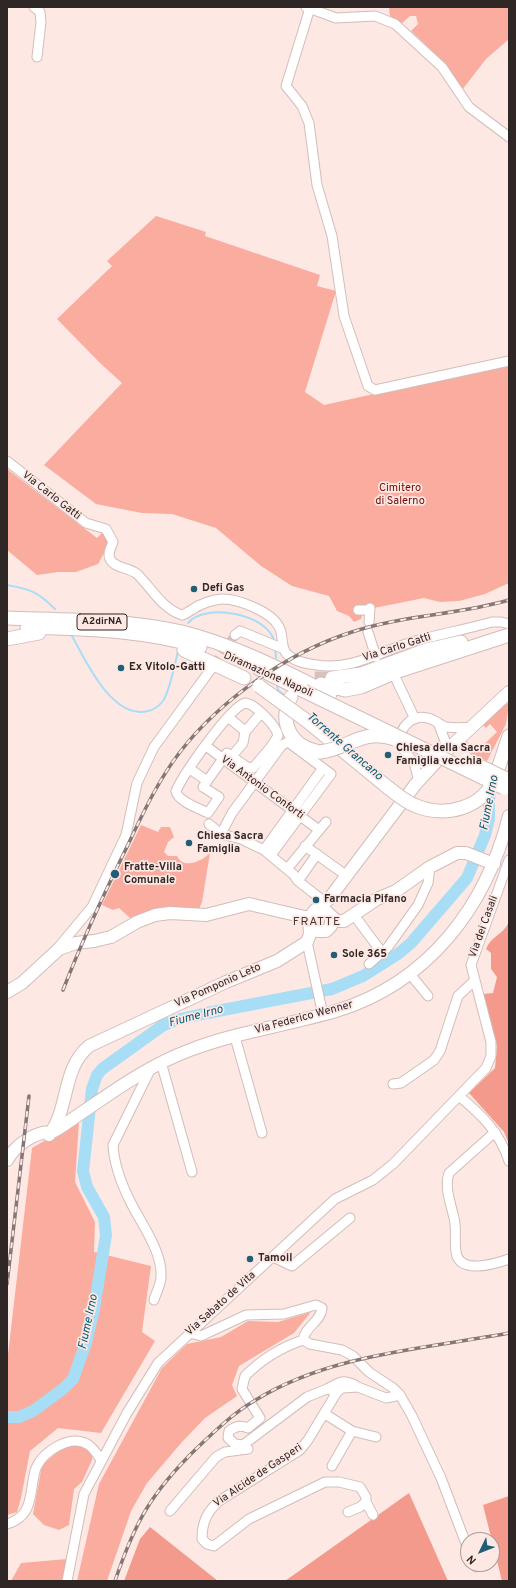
<!DOCTYPE html>
<html>
<head>
<meta charset="utf-8">
<style>
  body { margin:0 }
  #map { position:relative; width:516px; height:1588px; overflow:hidden; background:#fee8e4; font-family:Overpass,sans-serif }
  canvas { display:block }
  .frame { position:absolute; inset:0; border:8px solid #2f2726; pointer-events:none }
  .north { position:absolute; left:460px; top:1532px; width:40px; height:40px; box-sizing:border-box; background:#fee8e4; border:1px solid #ab9b98; border-radius:50%; rotate:227deg; font-size:11px; font-weight:700; line-height:16px; text-align:center; color:#2f2726 }
  .north::after { content:''; display:block; margin:auto; width:14px; height:18px; background:#1f5e74; clip-path:polygon(50% 0,100% 100%,50% 72%,0 100%) }
</style>
</head>
<body>
<div id="map">
<canvas width="516" height="1588"></canvas>
<div class="frame"></div>
<div class="north">N</div>
</div>
<script>
const c = document.querySelector('canvas').getContext('2d');
c.lineJoin = 'round';
function fillPath(path, color) {
  c.fillStyle = color;
  c.fill(path, 'evenodd');
}
function strokePath(path, color, width, dash) {
  c.strokeStyle = color;
  c.lineWidth = width;
  c.lineCap = dash ? 'butt' : 'round';
  c.setLineDash(dash || []);
  c.stroke(path);
}
function write(font, color, halo, rows, align = 'center') {
  c.font = font + ' Overpass,sans-serif';
  c.lineWidth = 3.5;
  c.setLineDash([]);
  c.textBaseline = 'middle';
  c.strokeStyle = halo;
  c.fillStyle = color;
  for (const [text, x, y, turn = 0] of rows) {
    c.save();
    c.translate(x, y);
    c.rotate((+turn || 0) * Math.PI / 180);
    c.textAlign = isNaN(turn) ? turn : align;
    if (halo) c.strokeText(text, 0, 0);
    c.fillText(text, 0, 0);
    c.restore();
  }
}
fillPath(new Path2D(`
  M389,7H509V39L486,59L462,90C448,67 431,49 411,31L418,24L416,16H410L401,24L390,16Z
  M156,216L206,232L205,236L320,275L317,286L336,291L305,392L324,405L509,364V583L485,594L459,601L440,602L424,598L364,610L361,619L354,622L349,616L337,611L329,596L292,586L261,566L216,528L172,514L142,513L96,504L44,465L122,383L100,363L57,319L112,266L107,261Z
  M7,469L97,538L102,533L110,542L98,564L76,572H58L37,575L7,550Z
  M503,703L509,704L506,724L487,761L456,746L464,739L477,751L497,732L490,724L486,728L481,723Z
  M141,825L158,832L161,827H170L174,837L168,842L164,852L168,856H177C184,870 202,861 210,853L202,902L199,909L171,907L150,910L130,918L119,908L113,910L102,905Z
  M79,1121L75,1182L95,1222L94,1252L151,1266L142,1332L155,1341L101,1433L58,1428L30,1451L21,1498L17,1512L7,1515V1363L32,1148Z
  M311,1312L294,1333L239,1366L232,1385L237,1396L205,1418L182,1442L147,1483L131,1511L107,1581H77L99,1484L162,1368L187,1344L221,1337L248,1321L278,1322Z
  M69,1446H84L93,1452L92,1460L82,1482L74,1489L69,1525L59,1530L44,1525L33,1514L42,1465L57,1452Z
  M67,1559L62,1581H11L21,1563Z`), '#faac9f');
fillPath(new Path2D(`
  M509,922V1144L504,1132L469,1093L495,1068L497,1046L483,994L493,993L497,977L491,969V953L486,949C490,937 504,934 509,922Z
  M409,1493L448,1581H285Z
  M509,1496V1581H502L483,1505Z
  M150,1527L218,1581H124L140,1539Z`), '#f39a8c');
strokePath(new Path2D(`
  M7,585C30,589 38,592 55,609
  M188,623C205,602 268,614 274,641
  M72,636C86,661 112,720 148,711C153,710 159,706 163,701C170,690 175,664 178,651
  M275,648L276,658
  M277,685L278,690L285,696`), '#a7def6', 2);
strokePath(new Path2D(`
  M7,1417H19L33,1411L63,1389L73,1379L86,1343L94,1309L106,1235L104,1217L87,1187L83,1171L92,1089L97,1075L102,1069L162,1026L176,1020L207,1013L332,989L363,976L398,954L411,943L467,878L485,835L489,819V800L492,783`), '#a7def6', 12);
strokePath(new Path2D(`
  M214,665L235,635`), '#d5c1be', 9, [9, 4.5]);
strokePath(new Path2D(`
  M298,686L311,678H332`), '#d5c1be', 13, [13, 6]);
const minor = new Path2D(`
  M34,7L40,12L41,22L37,57
  M306,7L336,18L375,16L395,24L442,67L469,107L509,137
  M310,8L286,86L302,106L309,123L317,185L332,236L344,316L368,386L375,390L509,361
  M7,461L86,523L106,529L113,542C111,548 107,553 110,559C115,569 129,567 137,574C151,587 162,609 182,615C187,614 189,611 193,609C200,604 212,600 221,599C237,598 272,612 279,627C284,635 280,649 288,655C294,661 308,664 317,665C352,671 383,650 415,641C441,634 467,629 492,622H501L509,624
  M358,610H370
  M369,622L370,608
  M368,632L376,657
  M235,635L240,631L284,649
  M396,679L415,719
  M245,703C254,703 277,726 278,736L270,748L253,768L247,767L227,753L203,787L219,797L208,813C199,808 178,802 176,791C183,775 229,708 245,703Z
  M228,717L245,731
  M439,725L445,741V752
  M206,746L319,830
  M232,756L243,743L245,732L261,713
  M413,762L433,765
  M190,769L207,781
  M419,781C417,775 416,769 414,763C410,756 402,752 401,743C398,728 412,714 427,718C435,719 439,725 446,727C455,728 462,728 471,727
  M209,824L221,834L241,839L264,850L294,875L298,881L325,902
  M221,834L232,813L282,745L288,742L331,774L271,855
  M305,846L347,876
  M264,850L323,768
  M287,869L326,822
  M298,881L317,854
  M354,915L383,954
  M307,942L323,1015
  M57,949L92,907L126,835L137,783L154,747L214,665
  M369,964L388,947L418,905L428,883L430,867
  M410,974L428,996
  M235,1037L262,1133
  M161,1062L192,1172
  M151,1068L113,1145C114,1163 122,1185 130,1201C140,1222 163,1252 161,1277C161,1284 156,1293 154,1300
  M393,1084L401,1083L434,1060L440,1051L458,996L474,981
  M460,1097C482,1115 500,1133 509,1161
  M495,1132L449,1173C444,1187 451,1204 454,1218C457,1229 454,1240 456,1252C459,1275 495,1264 509,1259
  M273,1257L292,1266L350,1218
  M190,1333L201,1336L246,1315L284,1314L316,1305L322,1308C321,1322 305,1326 303,1340L310,1344L342,1350L353,1356L369,1372L393,1388L400,1395L412,1416L441,1478L468,1549
  M303,1340C282,1347 261,1360 245,1376L242,1389L260,1418L248,1428C240,1425 236,1426 229,1431L228,1438L235,1444L243,1445L307,1397L327,1389L337,1392
  M327,1389C340,1382 342,1379 355,1385
  M325,1414L352,1431L376,1437
  M332,1466L352,1431
  M366,1502L373,1515
  M170,1511L216,1457L225,1452L248,1449
  M348,1512L360,1507L366,1502V1497L360,1487L339,1482H325L249,1519L214,1546L207,1544L202,1539C202,1522 207,1512 219,1501L300,1450L308,1440L337,1392L342,1388L358,1387L386,1398L400,1395
  M7,1524C14,1522 22,1517 26,1510C33,1497 31,1482 36,1468C43,1452 69,1434 87,1444C93,1447 97,1454 101,1460
  M474,1564L476,1567
  M67,1581L84,1494L127,1413L158,1363L335,1199L373,1180L393,1164L486,1068L491,1056V1042L471,965L509,860`);
const major = new Path2D(`
  M323,909L325,902L329,899L415,785L445,752L509,692
  M331,916L337,921H344L377,899L396,891L430,867L457,853H466L494,864
  M7,992L22,983L59,949L76,943L94,941L111,937L137,922L155,915L170,913L206,915L249,904L309,918
  M49,1135C70,1108 61,1070 89,1046L226,982L277,961L307,942L310,934L309,918L315,910L326,911L331,916V926L326,931H317L310,925
  M7,1160C15,1147 28,1137 42,1133C45,1132 49,1133 52,1132C59,1129 67,1123 74,1118C111,1093 147,1066 190,1050C237,1032 288,1025 336,1011C428,983 486,907 509,816`);
const highway = new Path2D(`
  M7,618C65,620 124,619 182,632C234,645 282,670 330,694
  M27,627C85,629 144,630 200,647
  M7,639L39,633
  M184,650L244,678
  M259,669L304,691
  M332,678L361,674L426,650L461,642
  M321,684L345,690L361,687L398,671L509,635
  M291,697C278,723 291,747 320,752
  M307,721L386,786
  M498,769L509,736`);
strokePath(minor, '#d2bdba', 11);
strokePath(major, '#d2bdba', 14);
strokePath(highway, '#d2bdba', 15);
strokePath(minor, '#fff', 9);
strokePath(major, '#fff', 12);
strokePath(highway, '#fff', 13);
const rail = new Path2D(`
  M63,990C81,944 101,900 123,855C140,820 156,783 180,752C221,699 289,652 352,632C403,615 458,615 509,600
  M7,1284L29,1096
  M115,1581C135,1522 151,1493 196,1449C214,1432 232,1414 254,1401C329,1354 424,1349 509,1333`);
strokePath(rail, '#857775', 3.5);
strokePath(rail, '#fee8e4', 2, [6]);
const highwayBridge = new Path2D(`
  M259,686L307,721
  M304,691L504,788
  M320,752C349,749 361,728 395,739
  M467,760L509,780
  M386,786C395,793 404,801 414,805C445,819 485,808 496,775`);
strokePath(highwayBridge, '#d2bdba', 15, []);
strokePath(highwayBridge, '#fff', 13);
for (const [x, y, r, color] of [
  [194,589,4,"#1f5e74"],
  [121,668,4,"#1f5e74"],
  [388,755,4,"#1f5e74"],
  [189,843,4,"#1f5e74"],
  [115,874,5,"#1f5e74"],
  [316,900,4,"#1f5e74"],
  [334,955,4,"#1f5e74"],
  [250,1259,4,"#1f5e74"]
]) {
  const dot = new Path2D();
  dot.arc(x, y, r, 0, 2 * Math.PI);
  c.fillStyle = color;
  c.fill(dot);
  strokePath(dot, '#fee8e4', 1.5);
}
for (const [x, y, w] of [
  [102,622,50]
]) {
  const box = new Path2D();
  box.roundRect(x - w / 2, y - 8, w, 16, 3);
  c.fillStyle = '#fee8e4';
  c.fill(box);
  strokePath(box, '#2f2726', 1);
}
write('bold 10px', '#2f2726', null, [
  ["A2dirNA",102,622]
]);
write('11px', '#730803', '#fee8e4', [
  ["Cimitero",400,489],
  ["di Salerno",400,502]
]);
write('11px', '#2f2726', '#fee8e4', [
  ["Via Carlo Gatti",51,496,38],
  ["Via Carlo Gatti",397,648,-18],
  ["Diramazione Napoli",268,675,24],
  ["Via Antonio Conforti",262,788,36],
  ["Via dei Casali",484,927,-70],
  ["Via Pomponio Leto",218,986,-24],
  ["Via Federico Wenner",304,1018,-15],
  ["Via Sabato de Vita",221,1304,-42],
  ["Via Alcide de Gasperi",258,1476,-34]
]);
write('bold 11px', '#2f2726', '#fee8e4', [
  ["Defi Gas",202,589],
  ["Ex Vitolo-Gatti",129,668],
  ["Chiesa della Sacra",396,749],
  ["Famiglia vecchia",396,762],
  ["Chiesa Sacra",197,837],
  ["Famiglia",197,850],
  ["Fratte-Villa",124,868],
  ["Comunale",124,881],
  ["Farmacia Pifano",324,900],
  ["Sole 365",342,955],
  ["Tamoil",258,1259]
], 'left');
write('italic 12px', '#035b76', '#fee8e4', [
  ["Torrente Grancano",344,747,41],
  ["Fiume Irno",490,803,-79],
  ["Fiume Irno",196,1017,-15],
  ["Fiume Irno",89,1322,-78]
]);
c.letterSpacing = '1px';
write('12px', '#493936', '#fee8e4', [
  ["FRATTE",317,923]
]);
c.letterSpacing = '0px';
</script>
</body>
</html>
